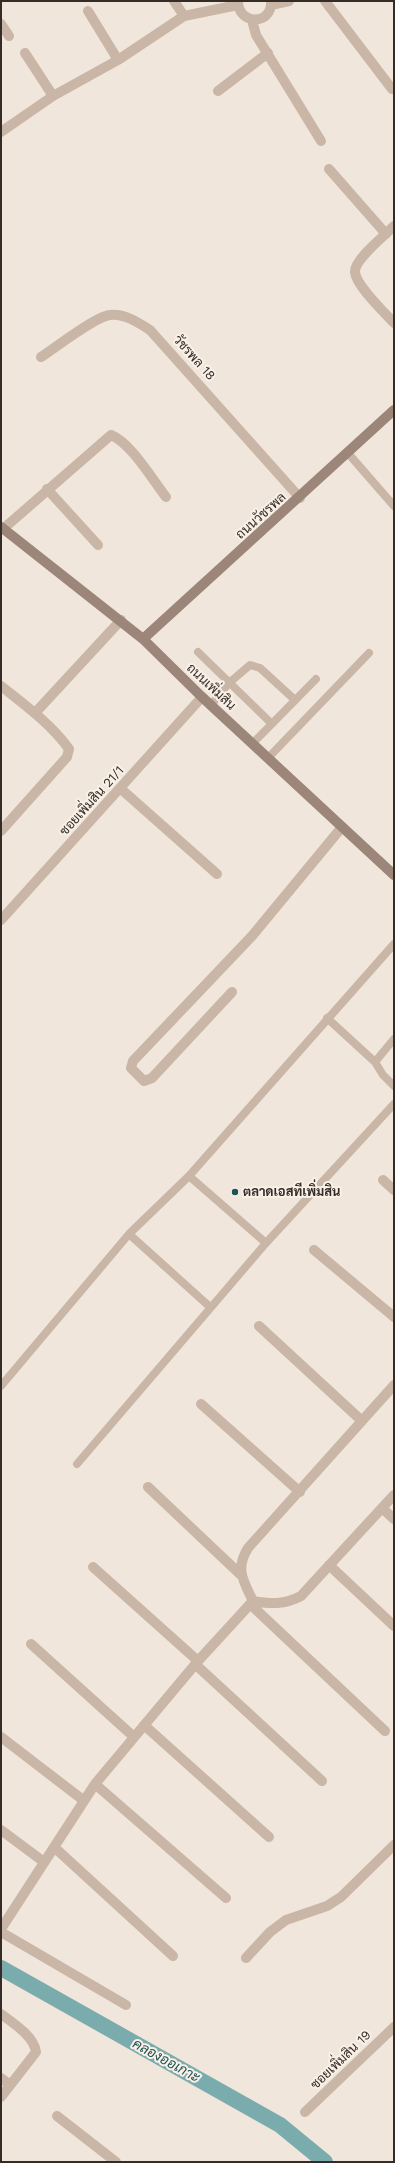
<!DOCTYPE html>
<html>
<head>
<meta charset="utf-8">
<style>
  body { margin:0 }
  #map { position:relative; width:395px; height:2163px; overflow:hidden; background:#f1e6db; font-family:"Work Sans",sans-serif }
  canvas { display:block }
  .frame { position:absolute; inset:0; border:2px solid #352c27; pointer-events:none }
</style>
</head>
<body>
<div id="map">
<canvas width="395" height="2163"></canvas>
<div class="frame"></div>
</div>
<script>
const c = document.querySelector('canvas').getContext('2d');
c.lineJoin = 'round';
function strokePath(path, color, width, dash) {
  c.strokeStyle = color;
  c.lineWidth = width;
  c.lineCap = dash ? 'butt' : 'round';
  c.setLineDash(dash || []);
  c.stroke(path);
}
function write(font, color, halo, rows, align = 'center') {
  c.font = font + ' "Work Sans",Sarabun,sans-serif';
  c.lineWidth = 4;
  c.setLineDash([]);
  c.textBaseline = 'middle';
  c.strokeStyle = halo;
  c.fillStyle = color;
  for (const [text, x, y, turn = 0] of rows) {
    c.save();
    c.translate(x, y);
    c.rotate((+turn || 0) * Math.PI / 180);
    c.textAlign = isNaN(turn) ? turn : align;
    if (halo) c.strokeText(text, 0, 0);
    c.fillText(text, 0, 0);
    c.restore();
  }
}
strokePath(new Path2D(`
  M1,1968L280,2125L325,2162`), '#7bacad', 16);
strokePath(new Path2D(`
  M347,452L394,506
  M198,652L272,724
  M211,705L229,683L250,665L260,668L295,700
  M252,744L316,679
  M268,758L369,653
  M327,1018L375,1062L383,1075L394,1086
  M375,1062L394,1039
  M189,1176L266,1243
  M129,1234L210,1307
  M1,1386L129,1234L189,1176L394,944
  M77,1464L266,1243L394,1104`), '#c9b6a7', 8);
strokePath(new Path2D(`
  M174,1L184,16
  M238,1C238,26 273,25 271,1
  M325,1L392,89
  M271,5L289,1
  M88,11L118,60
  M252,20L256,35L321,141
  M1,24L9,36
  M25,53L53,96
  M218,91L268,53
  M1,132L53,96L118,60L184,16L238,5
  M329,169L386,234
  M394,226C385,235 354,260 355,272C356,286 385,313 394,323
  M41,357C55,348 96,316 110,315C124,313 139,323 150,330L300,498
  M47,489L98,545
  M3,529L111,435C131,443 152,479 166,497
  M1,686C25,705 51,724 69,749L67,757L1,831
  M35,713L121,620
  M121,789L217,874
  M1,920L202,697
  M232,992L152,1078L144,1081L131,1068L133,1061L252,936L342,827
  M383,1180L394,1190
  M314,1250L394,1317
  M259,1326L362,1421
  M394,1385L248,1548C235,1569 243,1580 253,1601C271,1604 284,1605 301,1596L394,1495
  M201,1404L300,1492
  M148,1487L241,1575
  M382,1508L394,1519
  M329,1565L394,1626
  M93,1567L198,1661
  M250,1604L385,1731
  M31,1644L134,1737
  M195,1664L322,1781
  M144,1725L269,1837
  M1,1737L83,1800
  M95,1784L226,1898
  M1,1830L44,1862
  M54,1847L173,1956
  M1,1929L95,1784L198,1661L253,1601
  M1,1932L126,2005
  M246,1958L270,1932L286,1920L327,1906L341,1897L394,1845
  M1,2014C13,2023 34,2036 36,2052L1,2097
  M1,2078L10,2085
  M305,2112L394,2027
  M57,2116L116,2162`), '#c9b6a7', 10);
strokePath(new Path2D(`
  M1,527L143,639L202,697L394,875
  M143,639L394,410`), '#9c8579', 10);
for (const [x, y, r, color] of [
  [235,1192,4,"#1e5356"]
]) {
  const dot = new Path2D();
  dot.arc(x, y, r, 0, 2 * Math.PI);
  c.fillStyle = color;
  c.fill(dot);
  strokePath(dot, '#f9f1e7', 1.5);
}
write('13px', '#352c27', '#f9f1e7', [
  ["วัชรพล 18",194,358,48],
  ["ถนนวัชรพล",261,516,-42],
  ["ถนนเพิ่มสิน",211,687,43],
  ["ซอยเพิ่มสิน 21/1",92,801,-48],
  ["ซอยเพิ่มสิน 19",341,2060,-44]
]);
write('bold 13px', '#352c27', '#f9f1e7', [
  ["ตลาดเอสทีเพิ่มสิน",243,1192]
], 'left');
write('italic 14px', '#1e5356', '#f9f1e7', [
  ["คลองออเกาะ",166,2061,29]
]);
</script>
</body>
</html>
